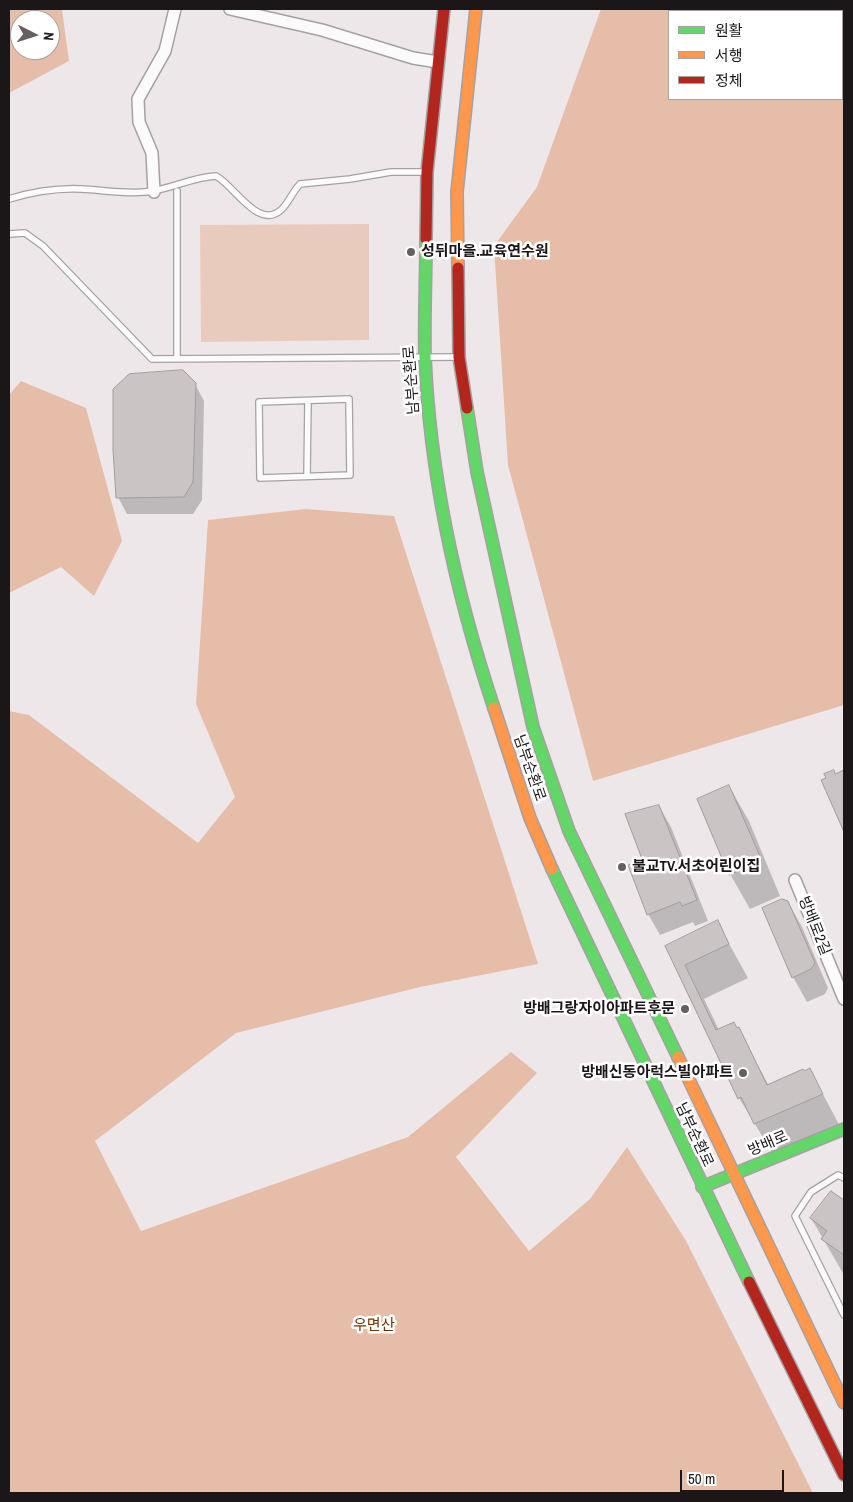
<!DOCTYPE html>
<html>
<head>
<meta charset="utf-8">
<style>
  body { margin:0 }
  #map { position:relative; width:853px; height:1502px; overflow:hidden; background:#ede7e9; font-family:"Archivo Narrow","Noto Sans KR",sans-serif }
  canvas { display:block }
  .frame { position:absolute; inset:0; border:10px solid #1b1719; pointer-events:none }
  .legend { position:absolute; left:668px; top:10px; width:175px; height:90px; box-sizing:border-box; background:#fff; border:1px solid #a4a2a3; margin:0; padding:6px 9px; list-style:none; font-size:15px; color:#1b1719 }
  .legend li { display:flex; align-items:center; gap:10px; height:25px }
  .legend b { width:25px; border:1px solid #a4a2a3 }
  .north { position:absolute; left:10px; top:10px; width:50px; height:50px; box-sizing:border-box; background:#fff; border:1px solid #a4a2a3; border-radius:50%; rotate:95deg; font-size:14px; font-weight:700; line-height:20px; text-align:center; color:#1b1719 }
  .north::after { content:''; display:block; margin:auto; width:18px; height:22px; background:#646062; clip-path:polygon(50% 0,100% 100%,50% 72%,0 100%) }
  .scale { position:absolute; left:680px; top:1470px; width:104px; height:22px; box-sizing:border-box; border:2px solid #1b1719; border-top:0; padding-left:6px; font-size:15px; line-height:18px; white-space:nowrap; color:#1b1719; -webkit-text-stroke:4px #fff; paint-order:stroke }
</style>
</head>
<body>
<div id="map">
<canvas width="853" height="1502"></canvas>
<div class="frame"></div>
<ul class="legend">
<li><b style="height:6px;background:#63d668"></b>원활</li>
<li><b style="height:6px;background:#ff974d"></b>서행</li>
<li><b style="height:6px;background:#b3261e"></b>정체</li>
</ul>
<div class="north">N</div>
<div class="scale">50 m</div>
</div>
<script>
const c = document.querySelector('canvas').getContext('2d');
c.lineJoin = 'round';
function fillPath(path, color) {
  c.fillStyle = color;
  c.fill(path, 'evenodd');
}
function strokePath(path, color, width, dash) {
  c.strokeStyle = color;
  c.lineWidth = width;
  c.lineCap = dash ? 'butt' : 'round';
  c.setLineDash(dash || []);
  c.stroke(path);
}
function write(font, color, halo, rows, align = 'center') {
  c.font = font + ' "Archivo Narrow","Noto Sans KR",sans-serif';
  c.lineWidth = 5;
  c.setLineDash([]);
  c.textBaseline = 'middle';
  c.strokeStyle = halo;
  c.fillStyle = color;
  for (const [text, x, y, turn = 0] of rows) {
    c.save();
    c.translate(x, y);
    c.rotate((+turn || 0) * Math.PI / 180);
    c.textAlign = isNaN(turn) ? turn : align;
    if (halo) c.strokeText(text, 0, 0);
    c.fillText(text, 0, 0);
    c.restore();
  }
}
fillPath(new Path2D(`
  M369,224V340L201,342L200,225Z`), '#e8cbbd');
fillPath(new Path2D(`
  M9,9H62L69,61L9,93ZM20,20H50V50H20Z
  M601,9H844V705L593,781L508,465L494,246L537,187ZM669,11H842V99H669Z
  M21,381L86,408L122,541L94,596L61,567L9,593V395Z
  M306,509L394,516L538,964L420,987L236,1033L95,1141L141,1231L408,1137L511,1052L537,1073L456,1157L529,1251L590,1199L627,1147L686,1241L813,1493H9V711L29,715L198,843L235,797L196,704L208,520Z`), '#e6bda8');
fillPath(new Path2D(`
  M195,384L204,401L202,500L193,514H127L118,497Z
  M844,771V830L822,781Z
  M729,786L749,821L780,896L750,909L730,874Z
  M659,806L671,827L708,921L695,926L693,922L660,935L648,914L644,860Z
  M788,902L802,927L828,988L825,994L807,1002L793,977Z
  M717,922L748,978L704,999L719,1030L738,1028L769,1086L810,1070L841,1128L775,1157L739,1098L666,946Z
  M832,1192L844,1201V1275L811,1218Z`), '#0003');
const building = new Path2D(`
  M183,370L196,383L193,482L184,497L116,498L113,449V389L129,374Z
  M834,770L835,774L844,770V832L821,780L826,778L824,774Z
  M729,785L762,861L729,875L697,799Z
  M659,805L697,900L682,906L680,902L647,915L628,865L642,859L625,814Z
  M782,899L788,901L815,963L811,969L792,978L762,908Z
  M718,920L729,944L685,965L716,1030L734,1022L737,1028L739,1027L767,1085L803,1069L804,1071L810,1068L823,1094L754,1124L741,1097L738,1099L665,946Z
  M831,1191L844,1200V1255L821,1239L827,1231L810,1218Z`);
fillPath(building, '#cac4c5');
strokePath(building, '#a19c9d', 1);
const lane = new Path2D(`
  M177,191V359
  M9,199C32,192 57,188 81,189C103,190 123,194 145,192C169,190 192,177 216,176C234,185 259,232 282,209C289,202 293,191 300,184L350,179L391,172H425
  M9,234L25,233L43,246L152,359L457,357
  M349,399L350,475L260,478L259,402Z
  M307,476L308,401
  M844,1178L838,1175L811,1192L795,1216L844,1315`);
const street = new Path2D(`
  M230,9L322,30L413,58L438,62
  M154,192L152,153L139,122L138,99L165,51L175,9
  M795,880L844,999`);
const fast = new Path2D(`
  M426,239C426,278 424,318 425,357C430,477 456,594 494,708
  M467,408L477,472L533,727L569,831L678,1057
  M552,869L749,1282
  M702,1187L844,1129`);
const slow = new Path2D(`
  M458,268L457,192L476,9
  M494,708L530,818L552,869
  M678,1057L844,1403`);
const jam = new Path2D(`
  M426,239L427,172L444,9
  M458,268L459,357L467,408
  M749,1282L844,1475`);
strokePath(lane, '#a5a1a2', 8);
strokePath(street, '#a5a1a2', 14);
strokePath(fast, '#a5a1a2', 14);
strokePath(slow, '#a5a1a2', 14);
strokePath(jam, '#a5a1a2', 14);
strokePath(lane, '#fcfbfc', 5.5);
strokePath(street, '#fcfbfc', 11);
strokePath(fast, '#63d668', 11);
strokePath(slow, '#ff974d', 11);
strokePath(jam, '#b3261e', 11);
for (const [x, y, r, color] of [
  [411,252,5,"#646062"],
  [622,867,5,"#646062"],
  [685,1009,5,"#646062"],
  [743,1073,5,"#646062"]
]) {
  const dot = new Path2D();
  dot.arc(x, y, r, 0, 2 * Math.PI);
  c.fillStyle = color;
  c.fill(dot);
  strokePath(dot, '#fff', 2);
}
write('bold 15px', '#1b1719', '#fff', [
  ["성뒤마을.교육연수원",421,252],
  ["불교TV.서초어린이집",632,867],
  ["방배그랑자이아파트후문",675,1009,"right"],
  ["방배신동아럭스빌아파트",733,1073,"right"]
], 'left');
write('15px', '#1b1719', '#fff', [
  ["남부순환로",412,380,-94],
  ["남부순환로",529,768,71],
  ["방배로2길",814,926,68],
  ["남부순환로",694,1135,65],
  ["방배로",768,1144,-23]
]);
write('15px', '#723401', '#fff', [
  ["우면산",374,1326]
]);
</script>
</body>
</html>
